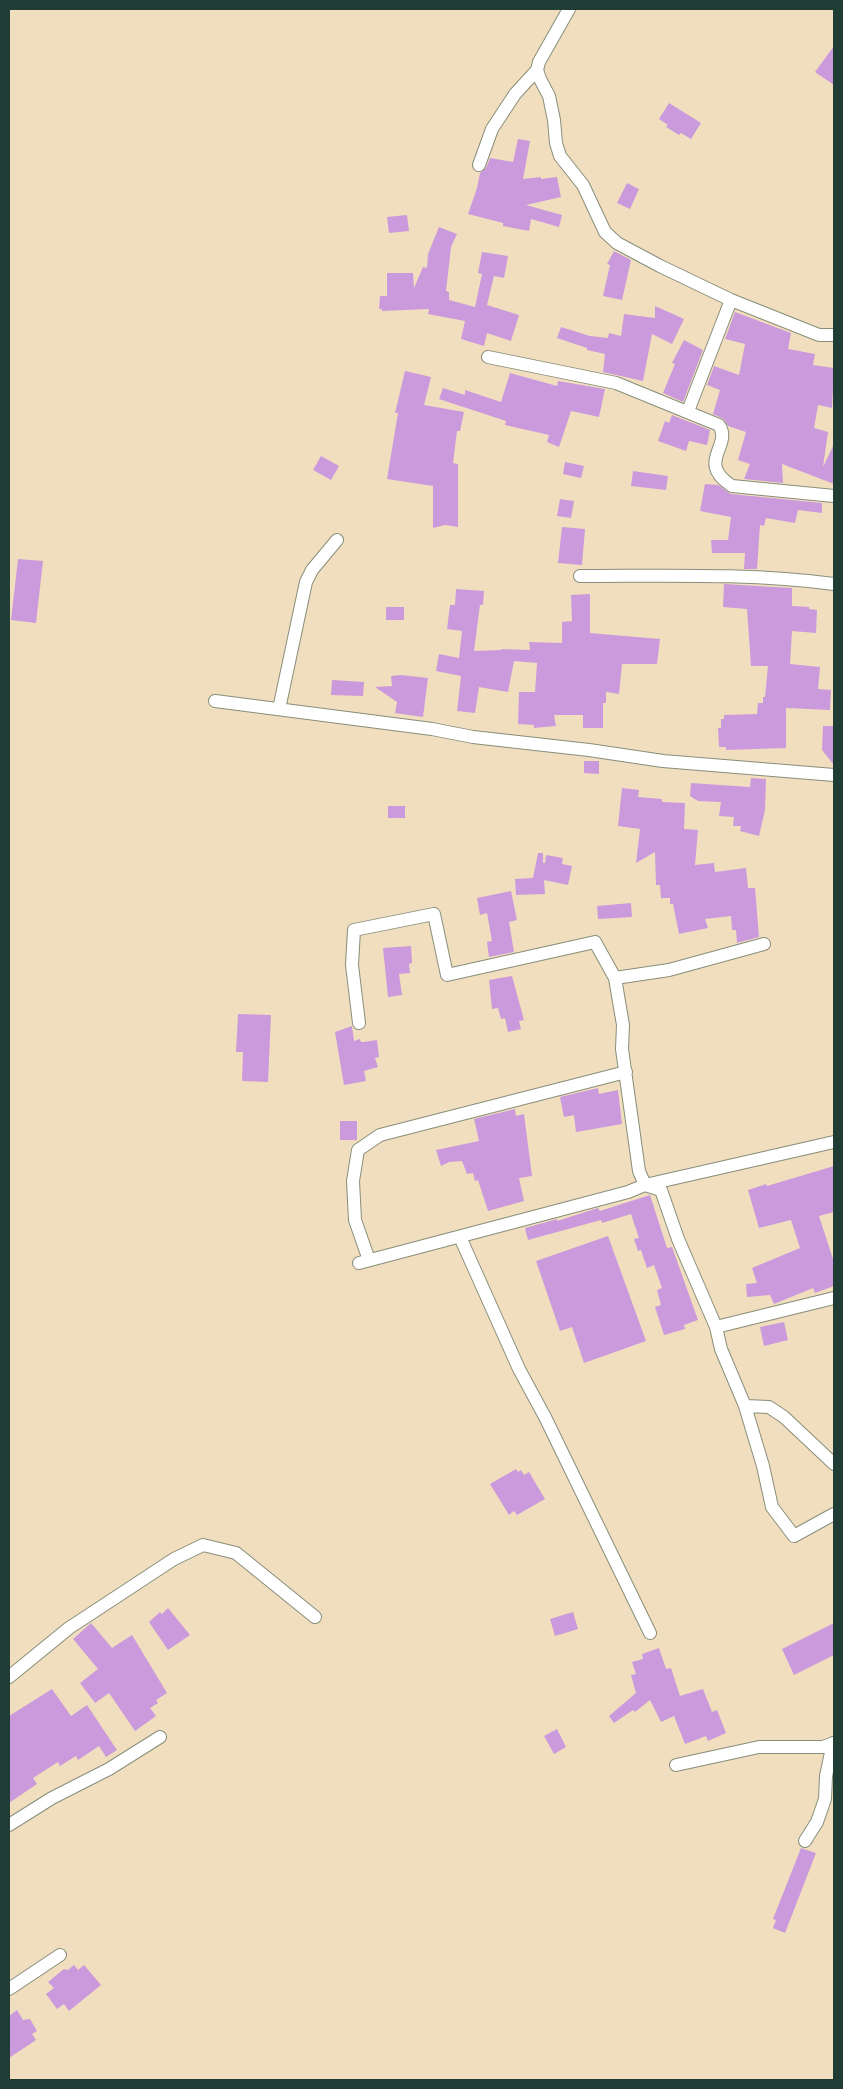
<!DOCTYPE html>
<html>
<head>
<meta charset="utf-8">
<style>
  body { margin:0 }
  #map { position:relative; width:843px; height:2089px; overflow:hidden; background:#f1debf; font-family:Vollkorn,serif }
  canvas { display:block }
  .frame { position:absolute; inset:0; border:10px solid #1f3d34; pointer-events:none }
</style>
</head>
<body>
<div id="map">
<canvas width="843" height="2089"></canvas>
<div class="frame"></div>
</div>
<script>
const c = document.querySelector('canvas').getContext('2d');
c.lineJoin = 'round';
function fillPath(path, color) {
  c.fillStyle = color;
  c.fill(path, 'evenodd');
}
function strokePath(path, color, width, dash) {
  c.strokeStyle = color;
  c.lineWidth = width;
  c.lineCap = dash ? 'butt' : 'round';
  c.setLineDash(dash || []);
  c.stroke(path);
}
fillPath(new Path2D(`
  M834,46V85L815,72Z
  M669,103L701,123L691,139L681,133L679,135L666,127L668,125L659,119Z
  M518,139L530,141L523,179L541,177V179L557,177L561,197L526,205L562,215L559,227L531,219L529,231L503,226V223L468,214L477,188L480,173L486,168L490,158L513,162Z
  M627,183L639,189L630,209L617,203Z
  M407,215L409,231L389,233L387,217Z
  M439,227L457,234L451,247L446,291L449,292V300L475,307L482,274L478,273L482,252L508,256L504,278L494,276L487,305L519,315L511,341L487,333L484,346L461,339L465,321L428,314L429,309L382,311V309H379L380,296H387V273H413L414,288L423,267L427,268L428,254Z
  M614,251L631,260L622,300L603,296L610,265L607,264Z
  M655,306L684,319L672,344L652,334L643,381L603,372L605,354L587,350V348L557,338L561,327L590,336L608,338L609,333L621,336L624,314L655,318Z
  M735,312L791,333L788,349L815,354L813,365L834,368L832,408L818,405L814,428L828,432L823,467L834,444V484L782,464L783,483L744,479L750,464L738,460L746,432L728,426L724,419L713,414L720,390L707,385L714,366L739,375L745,344L725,339Z
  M684,340L703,350L683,402L663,393L675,364L672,363Z
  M405,371L431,377L424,405L464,412L460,431H457L453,463L458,464V527L445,525L433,528V486L387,479L398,413H395Z
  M510,373L557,386L558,381L605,389L599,417L571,411L559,447L547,442L549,435L505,425L506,421L439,399L443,388L465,395V390L501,402Z
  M672,415L710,430L707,445L689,441L686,451L658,441L665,421L669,423Z
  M321,456L339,466L331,480L313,470Z
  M565,462L584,466L581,478L563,474Z
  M633,471L668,476L666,490L631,486Z
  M705,484L718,485L731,494L822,503V513L798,510L795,523L766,518L764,526L760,525L757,569H744L745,553H712L711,540H728L731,517L700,511Z
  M560,499L574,501L571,518L557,516Z
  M562,527L585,529L582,565L558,563Z
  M18,559L43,561L36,623L11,620Z
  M724,584L792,588V606L809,607V609L817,610L816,633L792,631L790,664L820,667L818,689L831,690L830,710L786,708V748L726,750V747H719L718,728H721V719H724V715L757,714L758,703H763V697H765L768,666H751L747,609L723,607Z
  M456,589L484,591L483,605H480L474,651L501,650V649L530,650L529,642L562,643V622L572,621L571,595L590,594V633L660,639L657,664H622L619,694L606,692V703H603V728H583V715H554L556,726L534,728V725L518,724L519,692H535L537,663L514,661L508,692L479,687L475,713L457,711L461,676L436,671L439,654L459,658L462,631L447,629L450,605H455Z
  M386,607H404V620H386Z
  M401,675L428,678L423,717L395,713L397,702L375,687L392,686L391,676Z
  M332,680L364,682L363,696L331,695Z
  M823,726H834V765L822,750Z
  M584,761H599V774L584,773Z
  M751,778L766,779L765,810L759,836L740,831L741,826H733L734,817L719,816L721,802L698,801L690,796L691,783L750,787Z
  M622,788L639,790L638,797L662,799V802L685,803L684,829L698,830L695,865L714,863L715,872L746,868L748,888H755L759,937L737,943L736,930H732L731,916L705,919L708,928L679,934L673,904H670V898H661L660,885H656L655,852L636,863L640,829L618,826Z
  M388,806H405V818H388Z
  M538,853H543V863H545L546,855L563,858L562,864L572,866L568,885L544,880L545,894L516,895L515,879L533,878Z
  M511,891L517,920L509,922L514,952L489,957L487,942L492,941L487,913L480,915L477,898Z
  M631,903L632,917L598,919L597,906Z
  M411,946L412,963L409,964L410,973L399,974L402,995L388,997L383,948Z
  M512,976L524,1020L519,1021L521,1029L508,1032L505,1018L501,1019L498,1008L492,1009L489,980Z
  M238,1014L271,1015L268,1082L242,1081L243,1052H236Z
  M352,1026L354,1041L360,1039L361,1042H364L377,1040L379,1057L375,1058L378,1067L364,1071L366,1081L344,1085L335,1032Z
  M598,1088L599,1094L618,1090L622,1124L576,1132L574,1115L564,1117L560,1097Z
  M515,1109L516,1116L524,1114L532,1176L519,1178L524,1201L488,1211L478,1180L475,1181L473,1173L467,1174L462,1161L449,1162L441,1166L436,1150L479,1141L474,1119Z
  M340,1121H357V1140H340Z
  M834,1166V1212L819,1216L834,1262V1286L815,1293L813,1288L774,1304L770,1295L747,1297L746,1284L757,1283L752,1268L800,1248L791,1220L759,1228L748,1190L766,1184L767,1186Z
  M650,1195L667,1248L672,1247L698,1320L684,1325L685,1329L664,1335L655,1307L661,1305L657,1290L662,1288L654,1265L647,1268L641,1250L638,1251L634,1239L639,1238L631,1214L602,1223L601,1220L528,1240L525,1228L557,1219V1221L598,1208L600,1211Z
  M608,1236L646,1341L584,1363L572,1327L560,1331L536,1261Z
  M784,1322L788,1340L764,1346L760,1327Z
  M516,1469L518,1472L521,1470L524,1475L529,1472L545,1499L517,1515L514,1511L509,1515L490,1484Z
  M168,1608L190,1635L168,1650L149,1622L160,1612L162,1614Z
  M573,1612L578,1629L555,1636L550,1619Z
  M91,1623L112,1648L132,1635L167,1693L156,1700L158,1703L150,1708L156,1716L135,1731L109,1693L95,1703L80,1683L98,1669L73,1639Z
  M834,1623V1655L794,1675L782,1649Z
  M659,1648L666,1669L671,1668L680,1696L703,1689L712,1712L717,1710L726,1733L708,1741L706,1736L685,1744L674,1716L661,1722L650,1700L635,1712L633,1710L614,1723L609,1716L636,1693L631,1675L636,1674L632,1662L643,1659L642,1654Z
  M52,1689L71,1716L87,1705L117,1750L106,1757L99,1746L78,1760L76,1756L60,1766L58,1762L33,1778L37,1784L9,1803V1716Z
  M557,1729L566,1747L554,1754L544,1736Z
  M801,1848L816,1853L785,1933L773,1928L776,1920L773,1919Z
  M74,1965L78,1970L84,1965L101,1985L69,2011L64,2004L57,2009L46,1994L54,1988L48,1982L64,1969L68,1970Z
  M17,2010L23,2020L30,2019L37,2031L32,2034L36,2040L9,2058V2016Z`), '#cb9adc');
const street = new Path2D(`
  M569,9L539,62L537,70L540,79L549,96L554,120L556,143L560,156L583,185L605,232L617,243L660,266L731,300L819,335H834
  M479,165L492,129L515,94L537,70
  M488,357L616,383L719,425C733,446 695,462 732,486L834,496
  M688,411L731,300
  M580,576C665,576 750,573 834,584
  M215,701L432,729L473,737L589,750L663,761L834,775
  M279,709L306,582L312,570L337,540
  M615,978L669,970L764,944
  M359,1023L352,965L354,930L434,914L447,975L595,942L615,978L623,1025L622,1049L639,1171L645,1185L661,1190L678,1239L716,1327L834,1298
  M460,1237L519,1369L545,1417L650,1633
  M369,1260L355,1220L353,1181L358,1150L380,1135L626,1072
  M359,1263L628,1192L645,1185L834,1142
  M716,1327L721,1349L745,1406L763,1466L772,1507L794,1536L834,1514
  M745,1406L769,1407L784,1417L834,1464
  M9,1677L69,1628L174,1559L203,1545L236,1553L315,1617
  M676,1765L759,1747H823L834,1743
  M9,1825L52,1798L109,1769L160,1737
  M805,1841L817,1822L825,1799L826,1776L833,1743
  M9,1989L60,1955`);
strokePath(street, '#888e7a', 14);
strokePath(street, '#fff', 12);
</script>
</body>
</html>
